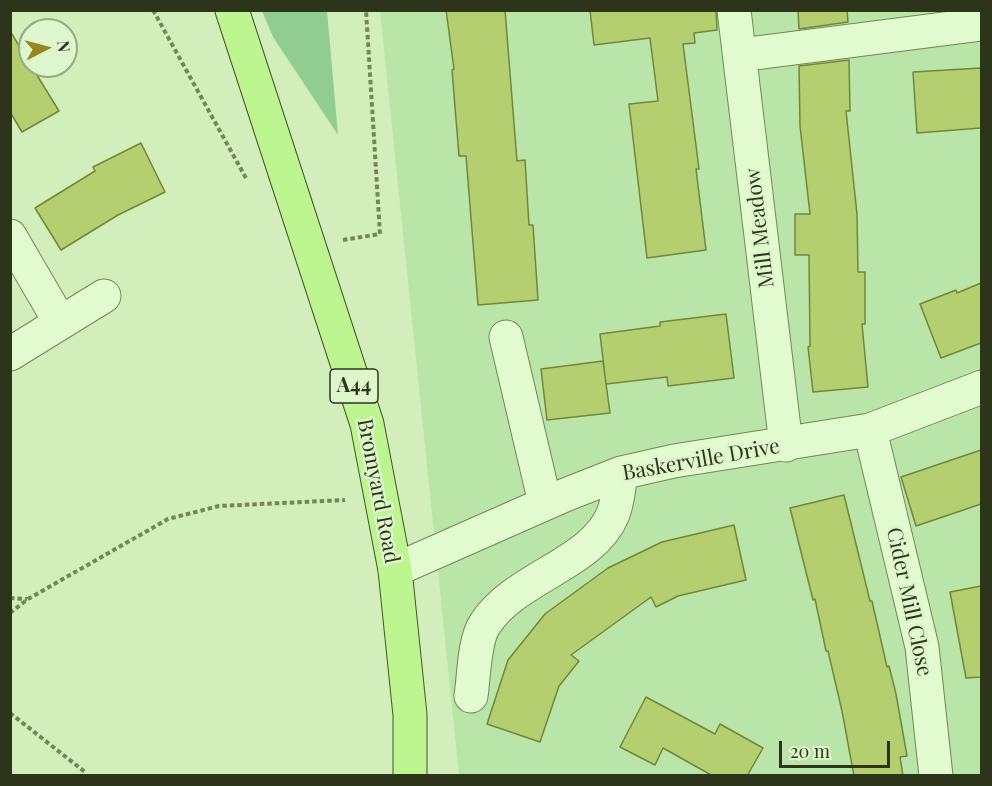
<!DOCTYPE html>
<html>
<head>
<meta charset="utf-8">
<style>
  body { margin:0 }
  #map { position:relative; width:992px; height:786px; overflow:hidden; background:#d2efbb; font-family:"Playfair Display",serif }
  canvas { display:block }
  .frame { position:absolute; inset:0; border:12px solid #2c351a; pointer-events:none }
  .north { position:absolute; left:18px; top:18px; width:60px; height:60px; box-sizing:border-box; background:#ddf6cb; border:2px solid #96a984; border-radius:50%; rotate:84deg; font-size:16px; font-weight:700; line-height:24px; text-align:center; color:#2c351a }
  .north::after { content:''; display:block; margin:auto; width:21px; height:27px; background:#978723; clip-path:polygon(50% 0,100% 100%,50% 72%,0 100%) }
  .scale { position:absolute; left:779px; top:741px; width:111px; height:27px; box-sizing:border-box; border:3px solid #2c351a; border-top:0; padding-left:8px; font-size:18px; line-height:21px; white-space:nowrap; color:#2c351a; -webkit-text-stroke:4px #ddf6cb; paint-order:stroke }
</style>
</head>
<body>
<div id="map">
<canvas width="992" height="786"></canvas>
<div class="frame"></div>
<div class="north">N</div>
<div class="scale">20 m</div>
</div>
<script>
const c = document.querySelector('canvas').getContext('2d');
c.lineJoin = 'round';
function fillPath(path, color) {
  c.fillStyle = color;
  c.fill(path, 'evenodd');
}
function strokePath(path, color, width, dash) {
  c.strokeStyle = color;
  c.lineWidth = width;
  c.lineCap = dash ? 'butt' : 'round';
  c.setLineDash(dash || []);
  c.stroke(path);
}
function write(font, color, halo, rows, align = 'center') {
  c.font = font + ' "Playfair Display",serif';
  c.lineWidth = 5;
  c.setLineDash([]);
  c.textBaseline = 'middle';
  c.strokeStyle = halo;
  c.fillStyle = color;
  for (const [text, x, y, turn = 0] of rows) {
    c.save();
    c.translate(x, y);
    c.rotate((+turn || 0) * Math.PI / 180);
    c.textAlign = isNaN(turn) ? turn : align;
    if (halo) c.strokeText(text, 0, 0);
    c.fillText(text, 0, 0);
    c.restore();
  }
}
fillPath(new Path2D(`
  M380,11H981V775H459Z`), '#bae5a9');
fillPath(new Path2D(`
  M262,11H327L338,135L273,37Z`), '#91cd90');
const building = new Path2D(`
  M446,10H505L517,161L525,160L529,225H533L538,300L478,305L466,156H459L452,70L454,69Z
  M590,10H716L717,30L694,33L695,43L683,44L699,169H696L706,250L647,258L629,104L658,101L650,38L594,45Z
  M798,10H847L848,22L799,29Z
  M10,31L59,111L22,132L10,112Z
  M849,60L850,111H846L857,214L858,272H865V324H862L868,387L813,392L808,347L810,346L809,255H795V214H810L800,126L799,66Z
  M981,68V128L917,133L913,72Z
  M141,143L165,192L118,215L61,250L35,208L95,171L93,167Z
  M981,283V343L941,358L920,304L956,290L957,293Z
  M726,314L734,378L668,386L667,377L606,384L600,334L660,326V322Z
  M603,361L610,413L547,420L541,369Z
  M981,450V504L916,526L901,477Z
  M844,495L870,601H872L887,667L889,666L896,694L907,756L900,757L903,776H854L842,711L828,651H826L815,599L813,600L790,508Z
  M734,525L746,580L678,596L656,607L651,597L571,655L579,661L559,686L540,742L487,724L508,660L545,614L608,568L662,542Z
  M981,586V677L966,678L950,592Z
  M646,697L715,734L720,724L763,748L747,776H713L663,748L655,765L620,747Z`);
fillPath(building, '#b4cf70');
strokePath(building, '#72863a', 1.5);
const minor = new Path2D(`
  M734,10L786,445
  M740,55L982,24
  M10,236L60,322
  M506,337L545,503
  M10,354L104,296
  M870,430L922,647L936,776
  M395,570L565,495L621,473L674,461L870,430L982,387
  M471,696C474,676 474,640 485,624C515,577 593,564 613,514C618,502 619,486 621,473`);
const major = new Path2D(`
  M232,10L367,424L395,570L410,715V776`);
strokePath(minor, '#738755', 35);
strokePath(major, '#46542a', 35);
strokePath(new Path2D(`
  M153,10L247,180
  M343,240L380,234L366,10
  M10,598L27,599
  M10,613L28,599L168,519L219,506L345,500
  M10,713L85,772V776`), '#738755', 4, [4.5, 3]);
strokePath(minor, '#e1face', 33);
strokePath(major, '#bdf590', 33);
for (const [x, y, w] of [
  [354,386,48]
]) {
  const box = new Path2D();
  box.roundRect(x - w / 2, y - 17, w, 34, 4.5);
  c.fillStyle = '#ddf6cb';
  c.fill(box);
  strokePath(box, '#2c351a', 1.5);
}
write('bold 20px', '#2c351a', null, [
  ["A44",354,386]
]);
write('21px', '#2c351a', '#ddf6cb', [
  ["Mill Meadow",760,228,-97],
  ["Baskerville Drive",701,460,-10],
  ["Bromyard Road",378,491,79],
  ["Cider Mill Close",909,602,78]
]);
</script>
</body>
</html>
